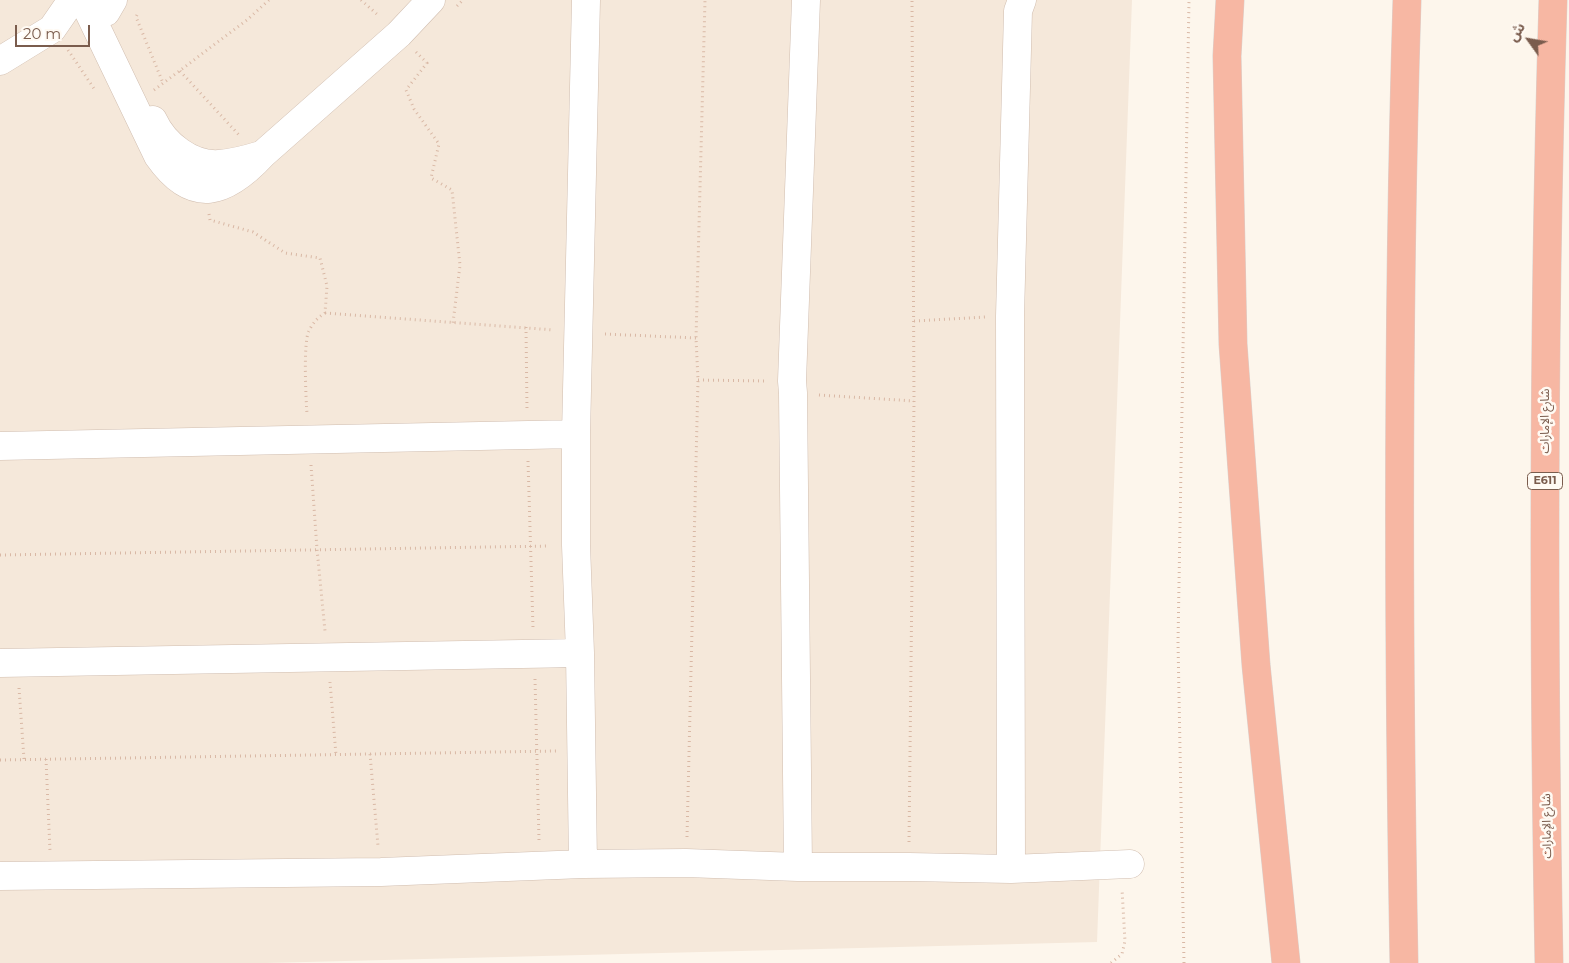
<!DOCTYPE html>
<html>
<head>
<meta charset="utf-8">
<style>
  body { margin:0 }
  #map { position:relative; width:1569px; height:963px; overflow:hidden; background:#fdf6ec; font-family:Montserrat,"Noto Sans Arabic",sans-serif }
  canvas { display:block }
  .north { position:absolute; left:1504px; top:15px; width:50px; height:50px; -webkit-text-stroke:4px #fffaf3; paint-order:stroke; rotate:302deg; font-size:14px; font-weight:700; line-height:20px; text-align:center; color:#7a5c4d }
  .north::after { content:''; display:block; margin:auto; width:18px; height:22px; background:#7a5c4d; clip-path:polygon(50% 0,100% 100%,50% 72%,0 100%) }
  .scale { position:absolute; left:15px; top:25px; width:75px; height:22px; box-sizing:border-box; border:2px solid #7a5c4d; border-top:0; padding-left:6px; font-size:15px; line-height:18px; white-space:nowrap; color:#7a5c4d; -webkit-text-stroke:4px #fffaf3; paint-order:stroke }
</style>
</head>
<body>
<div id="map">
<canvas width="1569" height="963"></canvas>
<div class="north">ش</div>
<div class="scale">20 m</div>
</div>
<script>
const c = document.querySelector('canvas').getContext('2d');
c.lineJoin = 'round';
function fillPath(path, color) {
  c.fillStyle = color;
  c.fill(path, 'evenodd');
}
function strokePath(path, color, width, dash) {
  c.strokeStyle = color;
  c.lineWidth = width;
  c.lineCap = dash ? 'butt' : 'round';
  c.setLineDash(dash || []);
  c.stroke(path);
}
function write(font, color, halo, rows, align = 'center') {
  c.font = font + ' Montserrat,"Noto Sans Arabic",sans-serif';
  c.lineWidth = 5;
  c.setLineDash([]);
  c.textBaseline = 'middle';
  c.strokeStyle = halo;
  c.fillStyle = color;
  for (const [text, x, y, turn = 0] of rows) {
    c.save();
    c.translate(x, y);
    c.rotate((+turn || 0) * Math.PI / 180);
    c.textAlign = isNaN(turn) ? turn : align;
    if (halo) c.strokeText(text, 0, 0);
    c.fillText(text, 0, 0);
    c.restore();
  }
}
fillPath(new Path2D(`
  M0,0H1132L1097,942L266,963H0Z`), '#f5e8da');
const minor = new Path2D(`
  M83,0L158,156C193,206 226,194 263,154L399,34L431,0
  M106,12L113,0
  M0,61L52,29L72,0
  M153,120C164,144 191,166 219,164C233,163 248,159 261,155
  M0,446L576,434
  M0,663L580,653
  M583,864L580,653L576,545V434L586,0
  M798,867L793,393L792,381L806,0
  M1011,869L1010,316L1018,11L1022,0
  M0,876L381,872L583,864L686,863L798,867H909L1011,869L1130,864`);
const highway = new Path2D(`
  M1230,0L1227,56L1233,344L1256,665L1286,963
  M1404,963C1398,642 1397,321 1407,0
  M1549,963C1543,642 1543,321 1553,0`);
strokePath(minor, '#d1beb0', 29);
strokePath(highway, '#dad1cd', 29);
strokePath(new Path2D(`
  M361,0L379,16
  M457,6L463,0
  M137,15L136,17L163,83
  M68,50L95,90
  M416,52L427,63L406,90L414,109L439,144L431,178L452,190L460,265L453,323
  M180,71L239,135
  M154,90L247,20L269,0
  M209,214L210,220L253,232L285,253L320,258L327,286L325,313C318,317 312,324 309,331C303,341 306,400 307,414
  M325,313L554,330
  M914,321L986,317
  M526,327L527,410
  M605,334L696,338
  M698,380L767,381
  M819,395L914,401
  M528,461L533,628
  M311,465L317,549L325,631
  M0,555L549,546
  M535,679L539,840
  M330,682L336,755
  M19,688L24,759
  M370,754L378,846
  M46,759L50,851
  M0,760L557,751
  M687,837L698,380L696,338L705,0
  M909,842L914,401L912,0
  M1111,963L1122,954L1125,941L1122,889
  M1184,963L1178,642L1189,0`), '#d9b8a5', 3, [1, 4]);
strokePath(minor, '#fff', 28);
strokePath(highway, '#f7b7a3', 28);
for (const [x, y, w] of [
  [1545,481,35]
]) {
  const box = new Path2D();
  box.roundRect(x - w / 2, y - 8.5, w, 17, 4);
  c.fillStyle = '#fffaf3';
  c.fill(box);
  strokePath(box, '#7a5c4d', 1);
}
write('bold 11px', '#7a5c4d', null, [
  ["E611",1545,481]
]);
write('12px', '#7a5c4d', '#fffaf3', [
  ["شارع الإمارات",1545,421,-90],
  ["شارع الإمارات",1547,826,-91]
]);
</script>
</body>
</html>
